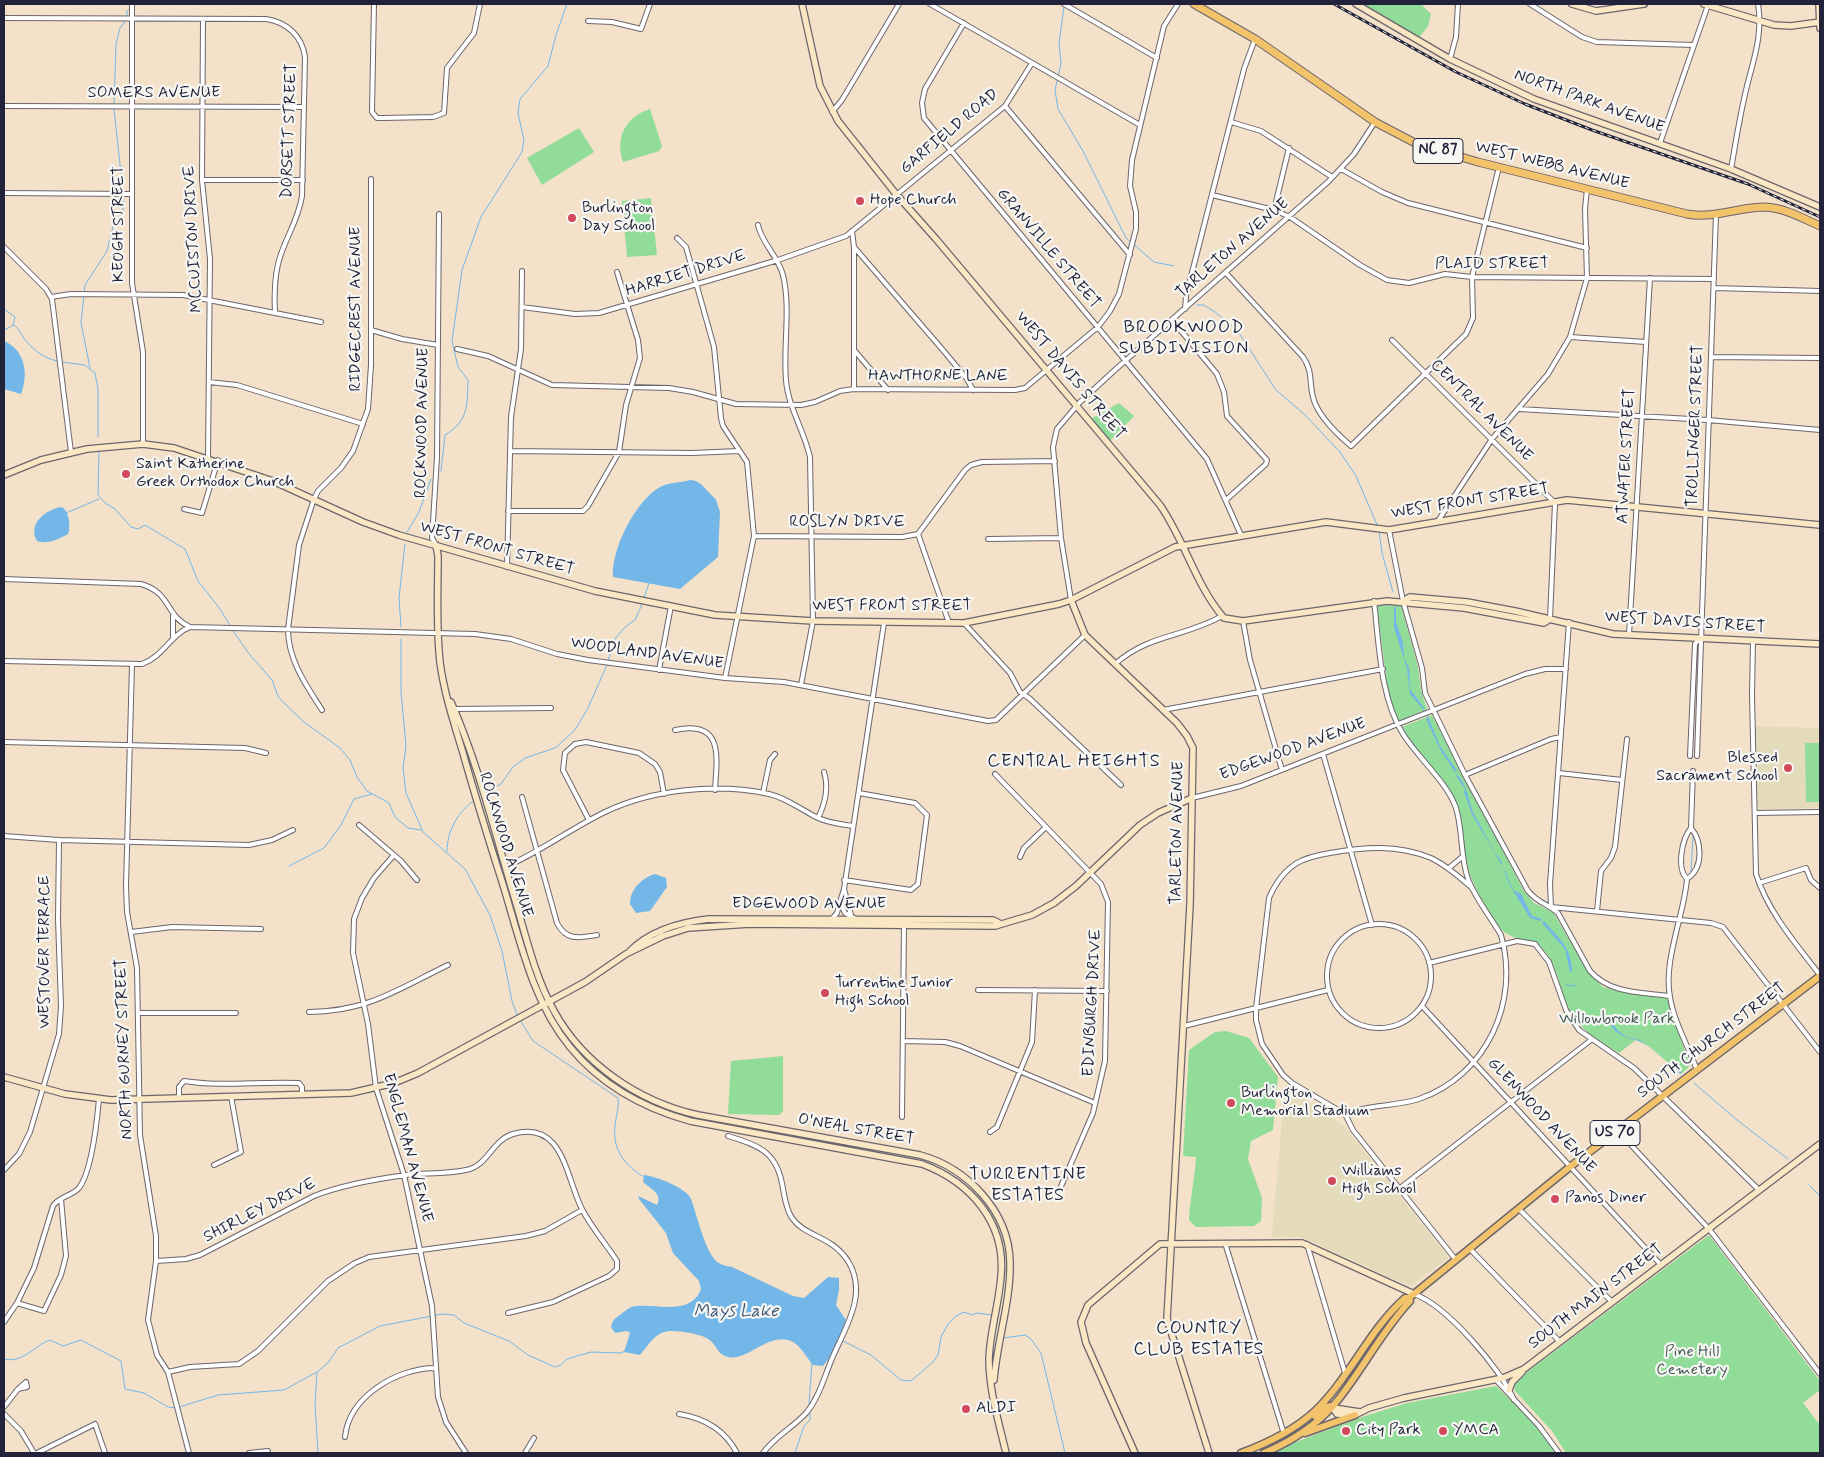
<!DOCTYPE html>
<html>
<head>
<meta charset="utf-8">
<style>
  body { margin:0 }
  #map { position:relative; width:1824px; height:1457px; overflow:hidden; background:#f3e1c9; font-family:Mynerve,sans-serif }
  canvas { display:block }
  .frame { position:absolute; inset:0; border:5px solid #22223b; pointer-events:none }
</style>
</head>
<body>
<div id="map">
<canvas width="1824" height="1457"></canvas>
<div class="frame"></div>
</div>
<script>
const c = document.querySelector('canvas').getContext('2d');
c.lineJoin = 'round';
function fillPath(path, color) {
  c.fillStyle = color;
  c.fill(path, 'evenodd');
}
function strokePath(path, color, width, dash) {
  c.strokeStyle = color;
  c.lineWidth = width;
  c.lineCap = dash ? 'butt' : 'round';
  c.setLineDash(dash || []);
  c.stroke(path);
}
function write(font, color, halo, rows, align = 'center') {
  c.font = font + ' Mynerve,sans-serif';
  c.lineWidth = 4.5;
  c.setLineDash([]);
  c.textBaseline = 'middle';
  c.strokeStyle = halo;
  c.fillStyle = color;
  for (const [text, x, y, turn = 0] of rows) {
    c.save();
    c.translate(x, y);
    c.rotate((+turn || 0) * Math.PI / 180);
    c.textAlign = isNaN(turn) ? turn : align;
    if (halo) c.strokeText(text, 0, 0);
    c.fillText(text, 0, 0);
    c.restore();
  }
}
fillPath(new Path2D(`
  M1754,726L1820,728V808L1758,809Z
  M1285,1085L1343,1125L1449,1258L1410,1286L1301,1237H1272Z`), '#e4dbba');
fillPath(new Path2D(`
  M1359,4H1421L1431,14L1428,26L1419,38Z
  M650,109L662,146L659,151L623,162C615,138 625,117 650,109Z
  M579,128L594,152L542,185L527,158Z
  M651,198L657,255L627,257L622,201Z
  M1119,403L1134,416L1108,443L1089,420Z
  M1401,605L1418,667L1421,690L1427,709L1399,721L1389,701L1377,606Z
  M1432,715L1524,891L1534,903L1553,912L1588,972L1603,987L1631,994L1667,998L1690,1066L1681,1074L1649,1046L1636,1040L1619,1053C1596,1040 1575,1027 1565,1000C1559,985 1557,967 1547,954C1533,936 1524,943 1507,934C1494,926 1474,887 1469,872L1454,797L1415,750L1402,727Z
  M1805,743H1820V802H1806Z
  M1226,1031L1249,1038L1278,1077L1273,1130L1251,1141L1248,1159L1262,1198L1261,1221L1254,1226L1196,1227L1189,1220C1190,1198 1195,1178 1196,1157L1183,1156L1189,1050L1215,1032Z
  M783,1056V1111L779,1115L728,1114L731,1061Z
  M1709,1235L1820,1381V1390L1803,1403L1820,1425V1453H1566L1552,1431L1515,1391L1514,1382Z
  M1496,1386L1548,1437L1559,1453H1267L1362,1417L1407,1403Z`), '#90dc98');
fillPath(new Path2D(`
  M4,341C25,350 29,374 21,394L4,389Z
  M690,480L696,481L702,485L716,500L720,512L718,557L680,589L613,577C611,550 635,501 660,487C669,482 680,483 690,480Z
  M62,507C69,511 71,527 68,534C59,539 47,545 37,541C27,524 46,509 62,507Z
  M1394,607H1396V622L1403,643L1404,658L1409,668L1410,689L1424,708H1422L1410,694L1407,669L1394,627Z
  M1428,717L1440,746L1457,771L1455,772L1441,751L1426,719Z
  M1455,774C1466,778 1469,804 1474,814C1480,825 1487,838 1493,850C1496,856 1502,858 1502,866L1472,814L1464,792L1465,789Z
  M1503,867L1513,890L1521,894L1532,916L1542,919L1541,921L1530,918C1519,898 1509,889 1503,867Z
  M655,874L666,878L667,887L650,911L636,913L630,904C630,889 642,878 655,874Z
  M1544,921C1558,938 1572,947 1572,972H1570L1565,949L1542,923Z
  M1599,1006L1619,1032L1627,1037L1640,1040L1682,1072L1680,1074L1669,1062L1642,1042L1623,1036L1615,1031Z
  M644,1175C655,1176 687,1188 691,1199C697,1215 704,1247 715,1260C720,1265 726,1266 732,1267L793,1296L804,1298L828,1277L839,1278V1290L836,1305L846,1320L833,1353L823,1366L813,1365C808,1359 802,1349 796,1344C772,1327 749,1362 728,1357C719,1355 717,1348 712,1342C706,1336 698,1335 691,1333C660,1328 659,1331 640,1355L624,1352L630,1333L627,1331L615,1333L611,1327C612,1321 615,1318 620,1315C625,1311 630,1306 637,1306C657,1304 691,1316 701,1289L699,1281L673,1253L666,1233L639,1199L638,1196L657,1205C663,1194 651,1189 643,1182Z`), '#72b7e8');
strokePath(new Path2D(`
  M1064,7L1059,43L1061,64L1055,90L1058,109L1083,151L1126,238L1154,262L1174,266
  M114,105L116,44L120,28L127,19V11L135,4
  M114,109L123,192
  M1197,305H1204L1215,312L1237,330L1276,390L1304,414L1340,452L1356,476L1378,527
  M4,309L15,317L13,325
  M13,325C20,328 21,335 26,341C35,351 44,358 57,361
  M4,330L12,326
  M61,362L85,365L95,373L98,389V437
  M90,368L81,323L85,285L107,251L113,226L123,211V196
  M99,452L98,495L105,503L115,509L131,527L138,529L145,525L185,549L198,581L220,609L231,627
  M441,471L445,435C469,421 467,405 468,380L458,367L452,341L462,270L481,217L522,152L524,140L518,113L520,99L548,66L556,35L567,4
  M66,513L99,499
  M1379,531L1382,553L1393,592
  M407,532L419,512L431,479
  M644,598L649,583
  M401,627L399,598L405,544
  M233,631L250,655L272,680L278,696L282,701L304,722L340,748L350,760L357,777L367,791L389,803L395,817L408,828L421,830
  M401,639V692L406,746L403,768L406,793L423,832L465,869L490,915L502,951L512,1001L518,1017
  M608,661L615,639L624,628L635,620L643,602
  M1422,707L1428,717
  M487,792L501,784L513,767L525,758L555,748L575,730L588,708L607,665
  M447,851C447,831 458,811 475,800
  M289,866L324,848L341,825L354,799L372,794
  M1691,872L1693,836
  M1566,985L1575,986
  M520,1020L533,1041L618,1098C619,1107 616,1117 615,1126C612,1149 625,1166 644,1177
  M1694,1083L1737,1120L1788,1159
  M1809,1185L1820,1196
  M1004,1338L1025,1335L1031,1339L1041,1353L1065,1453
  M841,1340L871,1355L901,1380L911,1381L933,1362L938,1355L941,1337L948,1324L956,1316L964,1312L972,1315L977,1313L991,1315
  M4,1359C22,1364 35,1345 50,1340L63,1346L81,1340L121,1361L125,1389L144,1393L168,1407L176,1408L218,1395L284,1390L317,1372L328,1363L338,1348L380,1326L442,1314L454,1315L464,1323L509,1341L528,1355L555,1367L561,1365L567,1359L591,1352L620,1353L626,1351
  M317,1372L315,1405L318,1453
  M809,1403L812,1363
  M795,1453L804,1426L810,1420V1413`), '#72b7e8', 1);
const street = new Path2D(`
  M132,4V283L143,352V444
  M374,4L372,112L377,118H382L433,117L444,113L447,68L474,33L480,4
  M930,4L1140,125
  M1064,4L1157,58
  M1530,4L1582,37L1597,42L1694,45
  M4,18L266,19C287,22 302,36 305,57L302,196C299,217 288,234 281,254C274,273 274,293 275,312
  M203,19L202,180L210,259L208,457
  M588,21L612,22L641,29L650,4
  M964,23L925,89L922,103L924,118L1207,459L1241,535
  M1450,59L1456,37L1458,4
  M4,106L304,107
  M1005,106L1130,255
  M832,112L842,100L899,4
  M1231,122L1261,131L1332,177
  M1660,143L1708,5
  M1341,169L1382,192L1408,203L1587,248
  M1731,169C1736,141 1740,114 1747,86C1754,58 1763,34 1758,4
  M202,180H303
  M4,193L132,194
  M1212,195L1274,210L1290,217L1360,265L1387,280L1409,283L1445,274L1472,277L1714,279
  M1274,210L1289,148
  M758,225C762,244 778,256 783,275C791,309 783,345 786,380C788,407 804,430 810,457L813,621L801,685
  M852,231L854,247V389
  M677,238L686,247L714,347L721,418L723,426L747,462L754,536L725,678
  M4,247L46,289L52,299L71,452
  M854,247L942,349L967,379L973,390
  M1226,273L1303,357C1313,371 1309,382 1313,397C1317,415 1337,434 1351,446L1466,334L1473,318L1472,277L1499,167
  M1714,288L1820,291
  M51,297L71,294L183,295L321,322
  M522,307L575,314L599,313L778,260L846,236L1005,106L1032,63
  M1185,309L1186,296L1244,69L1255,39
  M1172,320L1217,374L1224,392L1227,416L1267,460L1266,464L1226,500
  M371,330L402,339L438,345
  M1570,337L1646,342
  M1392,340L1555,503L1550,619
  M457,349L488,356L552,385L669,388L693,392L736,404L801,405L815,402L840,391L854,389L1015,390L1025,388L1098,327L1110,311L1119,294L1136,229V212L1130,186L1132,160L1164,26L1178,4
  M854,350L888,390
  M1711,357L1820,358
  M209,382L237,385L363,424
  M1519,409L1708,420L1820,430
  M510,451L692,453L739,451
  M184,509L202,513L218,460
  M508,511H583L588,506L619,452L626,405L640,358L638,340L617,272
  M1438,521L1492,439L1548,374L1570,337L1587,278L1585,209L1587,189
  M1389,530L1403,601L1422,668L1425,693L1465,775L1528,891C1539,904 1547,903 1558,913L1590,971C1610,994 1641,992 1669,996
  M918,534L949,623
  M754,536L902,537L918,534L965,470L971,465L982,462L1055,461
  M988,539L1061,538
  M436,545L432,538L437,457L439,214
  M507,567L511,417L521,349L522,271
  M4,579L141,584C172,593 165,616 190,627
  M1071,600L1061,538L1053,447L1057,429L1080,402L1116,369L1329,181L1354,154L1375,122
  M1374,601C1379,644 1380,697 1403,734C1418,758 1447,782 1456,808C1463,831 1460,856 1468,879C1474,896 1491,918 1501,935C1520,1002 1487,1075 1419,1099C1395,1107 1368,1104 1345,1114L1292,1083L1283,1075L1262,1044L1256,1020V1008L1269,898C1275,884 1284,871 1297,863C1307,857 1318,855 1330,853C1364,847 1397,844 1431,858C1446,865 1458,876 1471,887
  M173,616V638
  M1243,621L1250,660L1282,770
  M1569,622L1550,884L1551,907L1711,923L1723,927L1820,1052
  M964,623L1010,673L1020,692L1029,698L1121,785
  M1629,635L1650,278
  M1753,641L1752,695L1756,874C1768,912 1796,944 1820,975
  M4,661L142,664C164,656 170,635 190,627L475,634L511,639L557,654L588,660L725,678L784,682L988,721L996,720L1085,635
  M1115,664C1151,633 1183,638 1222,616
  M132,665L126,886L127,912L137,968L140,1135L156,1236V1261L148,1320L157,1355L168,1372L189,1453
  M659,670L671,606
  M454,709L551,708
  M322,710C306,685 288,660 288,629L299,545L314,499L318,491L341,468L353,451L368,409L371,365V179
  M1163,710L1383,669
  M675,730C724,720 717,756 715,790
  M4,742L245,748L266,753
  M1323,754L1372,925
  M1690,756L1695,644L1699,639
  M1697,756L1716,214
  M1559,773L1622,780
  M995,774L1101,884L1108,902L1105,1061L1093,1113L1059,1191
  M1465,775L1551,739L1561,737
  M763,793L770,760L775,754
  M522,797L557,923C566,941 579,938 597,935
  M1192,798L1241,786L1525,674L1545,669H1566
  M1755,813L1820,812
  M818,818C825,804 829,788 824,772
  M589,820L563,770L565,753L575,744L586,742L639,753L655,764L660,772L664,794
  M359,825L401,861L417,880
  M1691,828C1702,841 1704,868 1687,879C1684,916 1663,960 1670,997C1674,1022 1688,1046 1697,1070
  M4,836L59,840L249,845L272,840L293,830
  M394,855L374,878L362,898L354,919L353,953L368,1024L376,1088L404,1175L432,1306L438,1397L446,1422L466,1453
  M1020,857L1024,848L1046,827
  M505,867C540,852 570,829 605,812C653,789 716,783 769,794C787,798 800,809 816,817C827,823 841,824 853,826
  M1449,868L1462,857
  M1687,879C1676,868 1682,839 1691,828L1693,771
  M844,880L911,890L918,884L927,815L915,803L859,793
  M1759,883L1806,868L1811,880L1820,888
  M844,889L851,915
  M1597,911L1601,871L1611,858L1615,847L1627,739
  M832,919L837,913L840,902
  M856,919L845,913L840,902L844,889L884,623
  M1327 976a52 52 0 1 1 104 0a52 52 0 1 1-104 0Z
  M131,932L172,927L261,929
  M1429,963L1517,941L1535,944L1549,962L1566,1010L1579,1030L1634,1068L1759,1190
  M978,990L1107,991
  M1422,1006L1661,1265
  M309,1012C367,1012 398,989 448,965
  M138,1013H236
  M1184,1026L1328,990
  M903,1041L945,1042L960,1046L1095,1103
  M179,1098V1087L184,1081C222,1087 260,1081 299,1083L302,1087V1095
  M1345,1114L1353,1130L1456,1260
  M902,1117L904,924
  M1618,1131L1709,1229L1820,1374
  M990,1132L997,1127L1032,1042L1035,990
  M728,1136C761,1146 778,1153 783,1189C785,1199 786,1209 792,1218C805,1237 831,1235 848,1261C869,1295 844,1329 831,1361C824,1378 819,1397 807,1412C794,1427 775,1436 763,1453
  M214,1165L241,1152L231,1096
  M4,1170L19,1154L30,1132L59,1034L61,1006L58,919L59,840
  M1400,1188L1591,1040
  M1519,1209L1612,1302
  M1225,1243L1284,1434
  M1307,1244L1345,1373
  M1470,1249L1560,1342
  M156,1261L186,1259L200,1255L314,1196C342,1185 376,1179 406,1175C426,1173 447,1174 466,1170C488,1166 492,1140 513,1134C565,1119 566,1181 583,1211C592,1228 606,1244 617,1261V1269L609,1276L553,1302L508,1313
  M1414,1294C1446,1305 1501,1369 1514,1400
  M17,1303L44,1311L61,1275L66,1256L61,1199
  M4,1322L17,1303L34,1268L53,1206C58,1197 72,1196 79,1188C92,1171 97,1121 99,1099
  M168,1372L190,1367L239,1364L258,1351L328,1281L355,1263L369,1257L526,1236L545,1231L582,1210
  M1495,1379L1539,1426L1559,1453
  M26,1382L27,1387L18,1389Z
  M4,1407L18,1389
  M4,1414L21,1431L34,1453
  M679,1414C704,1418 725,1430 737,1453
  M345,1437C349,1396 398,1368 435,1368
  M37,1453L95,1424L105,1453
  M249,1453L268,1451
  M525,1453L534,1438`);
const secondary = new Path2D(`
  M802,4L820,86L838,121L896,194L936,239L1160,505C1185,541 1196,586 1224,618L1243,621L1387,601L1464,608L1544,623L1550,619
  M1356,4L1450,59L1534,99L1731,169L1820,207
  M1572,4L1596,11L1644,4
  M1704,4L1774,25L1791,26L1820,22
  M1819,4L1820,28
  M4,475L41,460L87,449L143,444L174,448L273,481L363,522L399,535L595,591L715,615L813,621L964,623L1059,604L1071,600L1175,547L1326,522L1389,530L1567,500L1820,525
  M436,545L438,556C438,591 436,627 440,662C444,693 454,723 463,753C474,792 486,831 498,869C518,929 529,997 570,1047C601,1085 643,1108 690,1121L922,1164C970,1182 1006,1222 1001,1276C999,1304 990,1331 989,1359C989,1391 999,1423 1006,1453
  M1071,600L1085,635L1177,723L1187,736L1193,748L1190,905L1167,1319L1209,1453
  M1403,601L1410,597L1467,602L1515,611L1613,634L1820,644
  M451,702C478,763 494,830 513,893C525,932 534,975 554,1011C583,1064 639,1102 698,1115L920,1155C967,1168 1009,1211 1010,1262C1011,1301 997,1341 994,1380
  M630,951C651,930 681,922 709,919L993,920L999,923
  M4,1077L65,1094L111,1100L351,1093L394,1083L418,1073L585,982L626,954L663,936L688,928L750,924L995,926L1032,915L1054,903L1076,886L1140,825L1158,813L1192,798
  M1509,1390L1512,1382L1522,1372
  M1333,1408L1337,1414L1355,1415L1369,1408L1404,1398L1503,1378L1524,1369L1820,1144
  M1333,1408L1360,1412
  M1135,1453L1086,1343L1081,1322L1088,1305L1160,1244L1302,1243L1414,1294`);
const primary = new Path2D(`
  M1315,1416L1326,1407L1331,1406
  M1305,1433L1355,1415
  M1241,1453C1268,1443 1293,1431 1314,1412C1350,1378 1368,1331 1405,1298H1409L1571,1166L1820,976
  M1264,1453C1290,1442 1314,1427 1333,1406C1361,1373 1380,1333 1410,1301L1409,1298`);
const highway = new Path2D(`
  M1194,4L1255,39L1375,122L1417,144L1478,162L1687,214C1713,219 1739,207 1765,207C1785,208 1802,218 1820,226`);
strokePath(street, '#6b656d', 6);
strokePath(secondary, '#6b656d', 8);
strokePath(primary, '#6b656d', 9);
strokePath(highway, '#6b656d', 9);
strokePath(street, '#fff', 4);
strokePath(secondary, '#fae7c3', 5.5);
strokePath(primary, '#f2c36a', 6);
strokePath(highway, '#f2c36a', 7);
const rail = new Path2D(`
  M1334,4L1456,72L1525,104L1592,130L1748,184L1820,217`);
strokePath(rail, '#22223b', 3);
strokePath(rail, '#f6f6f2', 1, [4]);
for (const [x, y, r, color] of [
  [860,201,5,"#d1495b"],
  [572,218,5,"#d1495b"],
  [126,474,5,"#d1495b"],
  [1788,768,5,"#d1495b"],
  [825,993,5,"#d1495b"],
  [1231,1103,5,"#d1495b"],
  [1332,1181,5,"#d1495b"],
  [1555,1199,5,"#d1495b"],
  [966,1409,5,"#d1495b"],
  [1346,1431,5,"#d1495b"],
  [1443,1431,5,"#d1495b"]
]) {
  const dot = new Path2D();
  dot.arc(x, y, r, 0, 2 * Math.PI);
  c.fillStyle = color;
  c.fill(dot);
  strokePath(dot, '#f6f6f2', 2);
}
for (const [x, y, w] of [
  [1438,151,50],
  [1615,1133,50]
]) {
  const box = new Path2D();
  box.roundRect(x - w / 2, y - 12.5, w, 25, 4);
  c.fillStyle = '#f6f6f2';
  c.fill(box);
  strokePath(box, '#22223b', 1);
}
write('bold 15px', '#22223b', null, [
  ["NC 87",1438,151],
  ["US 70",1615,1133]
]);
write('16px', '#22223b', '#f6f6f2', [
  ["SOMERS AVENUE",154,94],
  ["NORTH PARK AVENUE",1589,102,20],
  ["DORSETT STREET",290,131,-88],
  ["GARFIELD ROAD",950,132,-40],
  ["WEST WEBB AVENUE",1552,166,14],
  ["KEOGH STREET",120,224,-90],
  ["MCCUISTON DRIVE",194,239,-93],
  ["GRANVILLE STREET",1048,249,50],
  ["TARLETON AVENUE",1233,249,-41],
  ["PLAID STREET",1492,265],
  ["HARRIET DRIVE",686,274,-17],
  ["RIDGECREST AVENUE",357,309,-90],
  ["WEST DAVIS STREET",1070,376,50],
  ["HAWTHORNE LANE",938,377],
  ["CENTRAL AVENUE",1481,411,45],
  ["ROCKWOOD AVENUE",423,423,-89],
  ["TROLLINGER STREET",1696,426,-88],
  ["ATWATER STREET",1627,456,-87],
  ["WEST FRONT STREET",1470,502,-9],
  ["ROSLYN DRIVE",847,523],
  ["WEST FRONT STREET",497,549,16],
  ["WEST FRONT STREET",892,607],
  ["WEST DAVIS STREET",1685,623,4],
  ["WOODLAND AVENUE",647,654,8],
  ["EDGEWOOD AVENUE",1293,750,-20],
  ["TARLETON AVENUE",1178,833,-89],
  ["ROCKWOOD AVENUE",505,845,73],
  ["EDGEWOOD AVENUE",809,905],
  ["WESTOVER TERRACE",46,952,-90],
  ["EDINBURGH DRIVE",1093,1003,-87],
  ["SOUTH CHURCH STREET",1712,1041,-37],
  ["NORTH GURNEY STREET",125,1049,-92],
  ["GLENWOOD AVENUE",1541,1116,47],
  ["O'NEAL STREET",856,1130,10],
  ["ENGLEMAN AVENUE",407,1148,75],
  ["SHIRLEY DRIVE",260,1211,-27],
  ["SOUTH MAIN STREET",1596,1297,-37]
]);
write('16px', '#22223b', '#f6f6f2', [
  ["Hope Church",870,201],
  ["Burlington",582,209],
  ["Day School",582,227],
  ["Saint Katherine",136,465],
  ["Greek Orthodox Church",136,483],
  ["Blessed",1778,759,"right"],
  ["Sacrament School",1778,777,"right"],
  ["Turrentine Junior",835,984],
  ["High School",835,1002],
  ["Burlington",1241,1094],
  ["Memorial Stadium",1241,1112],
  ["Williams",1342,1172],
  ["High School",1342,1190],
  ["Panos Diner",1565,1199],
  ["ALDI",976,1409],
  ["City Park",1356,1431],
  ["YMCA",1453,1431]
], 'left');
write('16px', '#435a57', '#f6f6f2', [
  ["Willowbrook Park",1617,1020],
  ["Pine Hill",1692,1353],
  ["Cemetery",1692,1371]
]);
c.letterSpacing = '1px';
write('18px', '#22223b', '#f6f6f2', [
  ["BROOKWOOD",1184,328],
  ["SUBDIVISION",1184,349],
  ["CENTRAL HEIGHTS",1074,762],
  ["TURRENTINE",1028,1175],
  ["ESTATES",1028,1196],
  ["COUNTRY",1199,1329],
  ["CLUB ESTATES",1199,1350]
]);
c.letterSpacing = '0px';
write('italic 18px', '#3e5678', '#f6f6f2', [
  ["Mays Lake",736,1312]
]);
</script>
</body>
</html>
